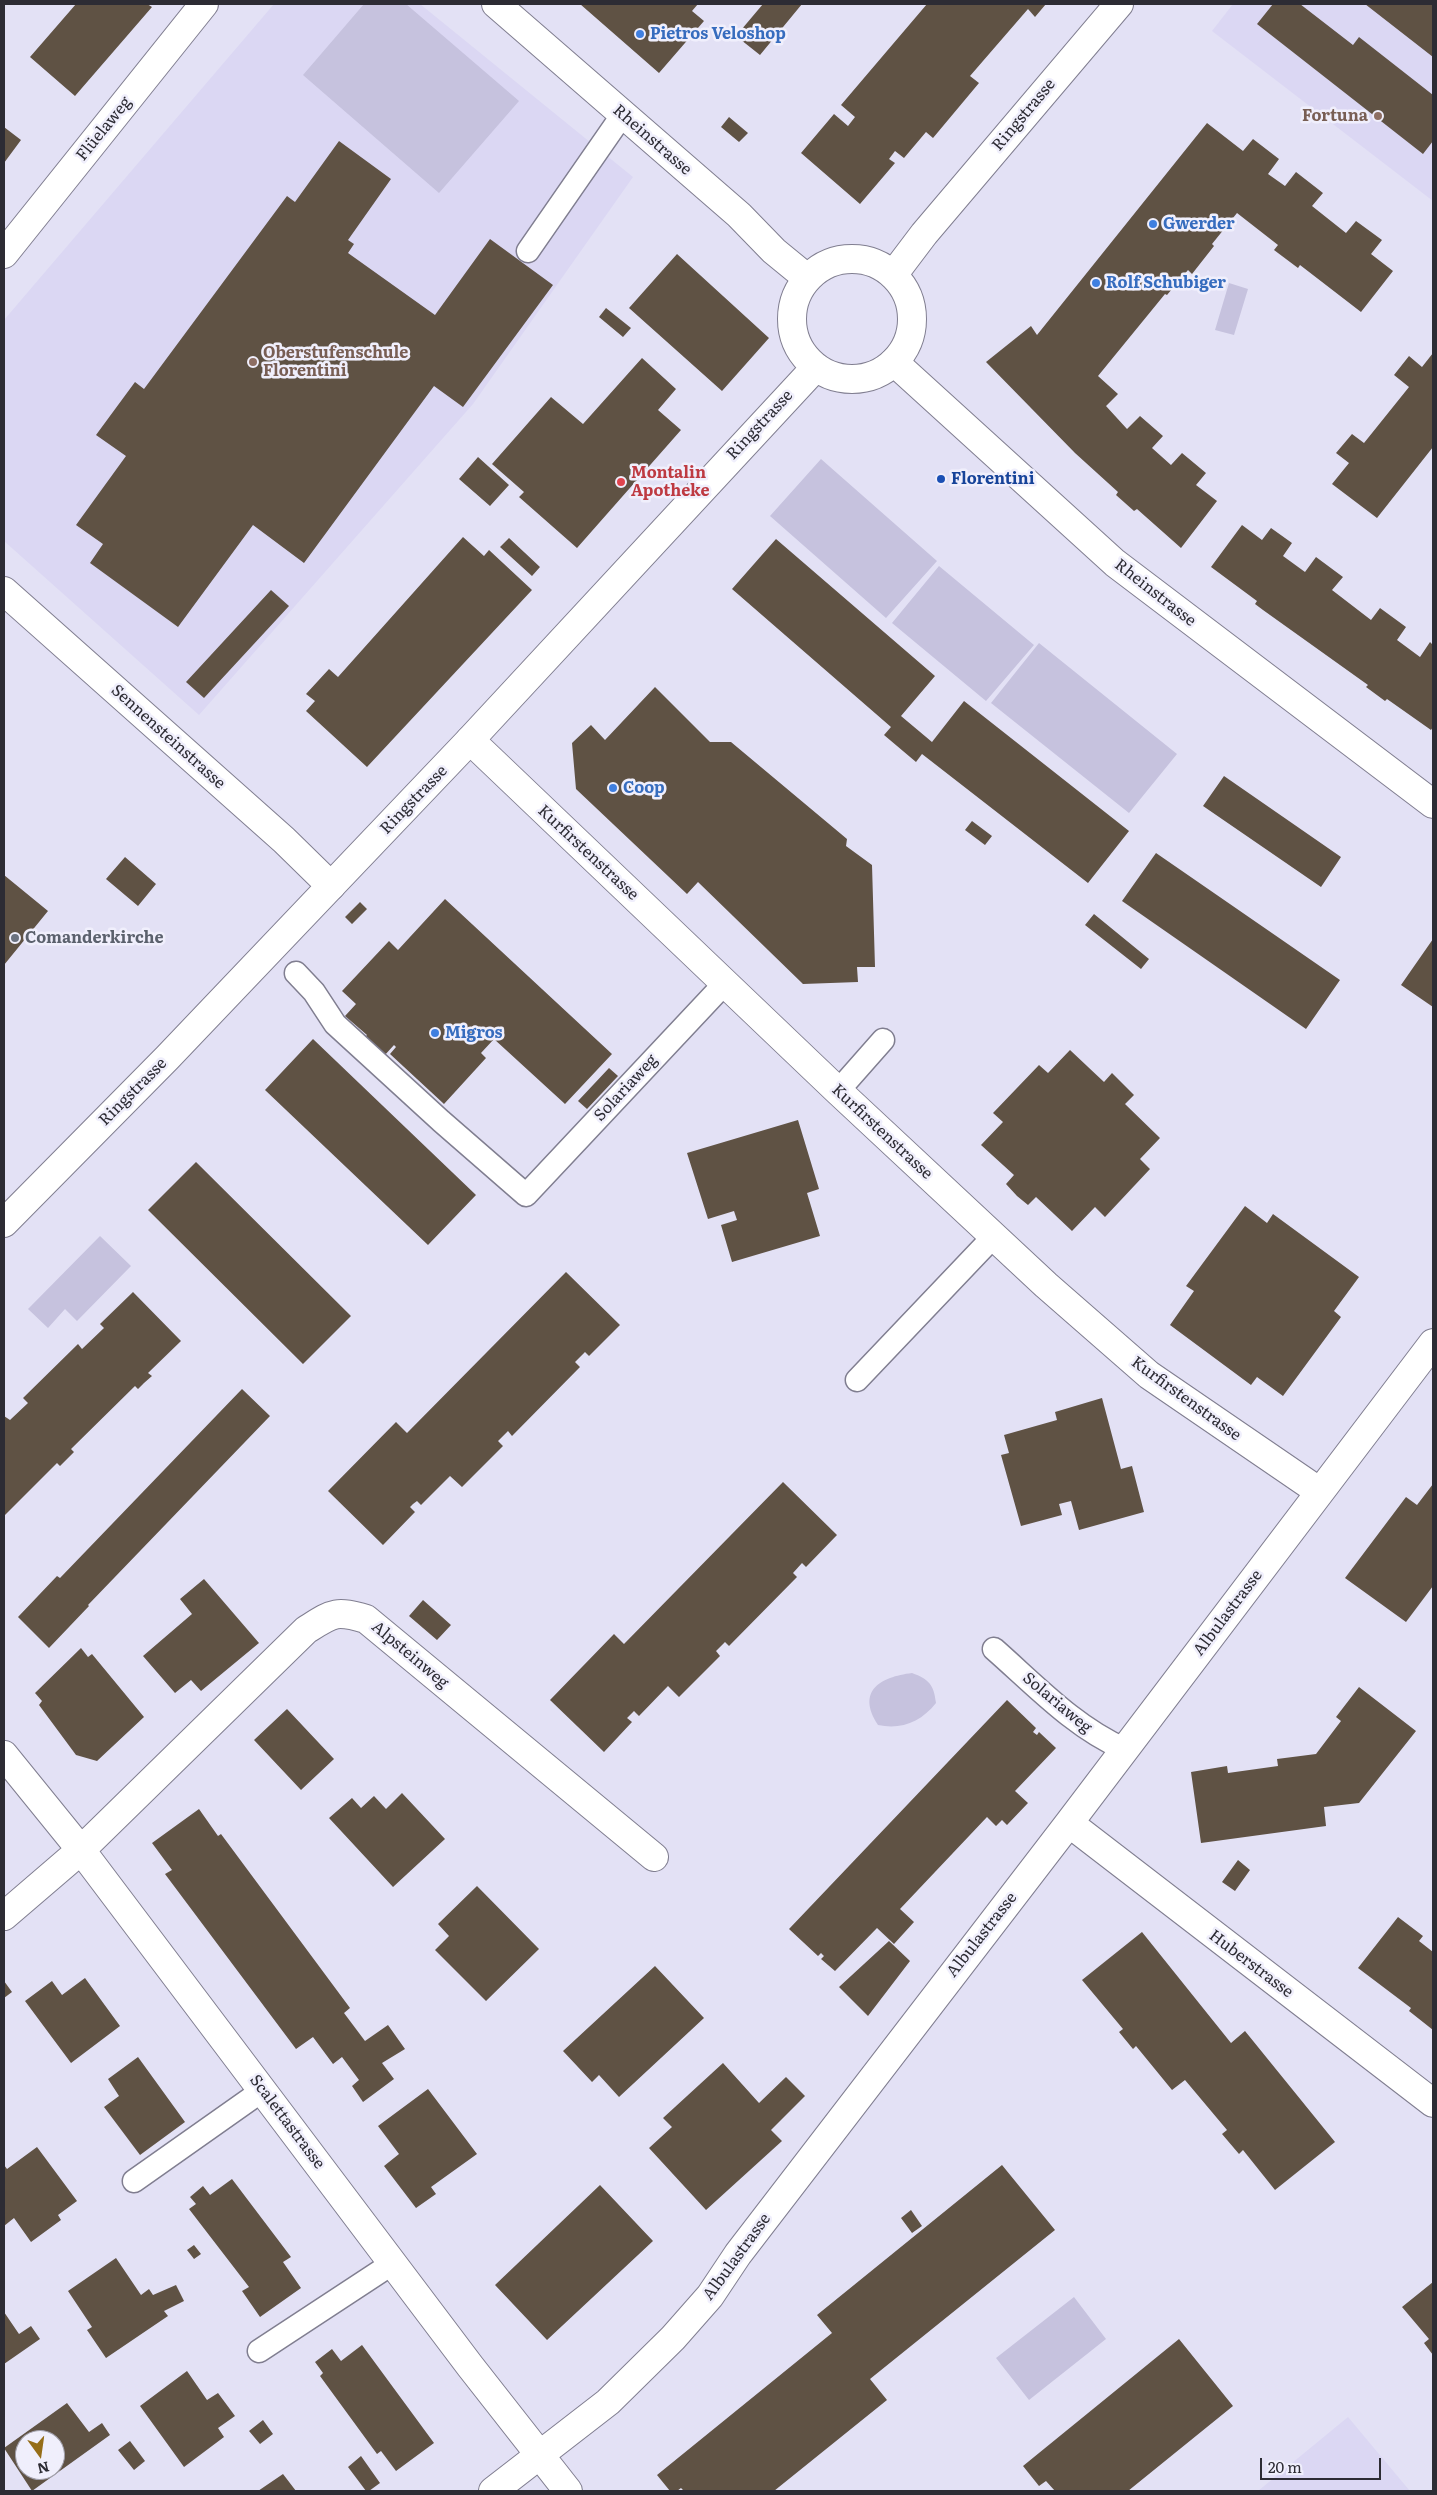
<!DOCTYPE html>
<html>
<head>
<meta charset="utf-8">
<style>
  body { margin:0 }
  #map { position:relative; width:1437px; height:2495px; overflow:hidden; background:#e3e1f5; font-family:Literata,serif }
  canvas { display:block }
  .frame { position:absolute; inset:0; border:5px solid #2d2c34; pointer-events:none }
  .north { position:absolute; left:15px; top:2430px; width:50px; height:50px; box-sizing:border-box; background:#f0effc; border:1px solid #a2a1ac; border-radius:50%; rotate:166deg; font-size:14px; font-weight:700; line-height:20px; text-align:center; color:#2d2c34 }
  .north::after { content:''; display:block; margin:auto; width:18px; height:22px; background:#956d18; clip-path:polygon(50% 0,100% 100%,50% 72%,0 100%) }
  .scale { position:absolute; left:1260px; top:2458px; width:121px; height:22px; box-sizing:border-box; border:2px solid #2d2c34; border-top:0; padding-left:6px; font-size:15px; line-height:18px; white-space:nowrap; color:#2d2c34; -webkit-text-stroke:4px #f0effc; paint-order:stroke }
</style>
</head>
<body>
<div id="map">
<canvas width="1437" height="2495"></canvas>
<div class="frame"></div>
<div class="north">N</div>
<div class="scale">20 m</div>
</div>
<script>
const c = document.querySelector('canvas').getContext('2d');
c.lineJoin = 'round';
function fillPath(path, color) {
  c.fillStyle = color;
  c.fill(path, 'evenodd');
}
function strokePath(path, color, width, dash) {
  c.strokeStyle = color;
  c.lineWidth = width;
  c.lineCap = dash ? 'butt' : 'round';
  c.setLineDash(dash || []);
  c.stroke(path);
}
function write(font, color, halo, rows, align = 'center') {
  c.font = font + ' Literata,serif';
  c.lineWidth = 5;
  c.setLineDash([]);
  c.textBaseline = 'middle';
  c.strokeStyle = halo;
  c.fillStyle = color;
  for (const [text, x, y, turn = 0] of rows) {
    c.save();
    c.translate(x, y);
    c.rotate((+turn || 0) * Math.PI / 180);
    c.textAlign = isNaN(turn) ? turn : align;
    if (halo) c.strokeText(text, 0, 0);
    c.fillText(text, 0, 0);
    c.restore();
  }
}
fillPath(new Path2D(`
  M274,4H420L633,177L473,404L199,715L4,541V320Z
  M1233,4H1433V201L1212,31Z
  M1348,2417L1410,2491H1258Z`), '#dbd7f3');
fillPath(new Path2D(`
  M364,4H406L519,101L439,193L303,75Z
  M1229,283L1248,289L1234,335L1215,330Z
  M821,459L937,561L886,618L770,516Z
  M939,566L1034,645L986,701L892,623Z
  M1039,643L1177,754L1129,813L991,703Z
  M100,1236L131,1266L77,1321L65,1309L48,1328L28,1309Z
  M912,1673C929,1679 934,1685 936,1703C921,1722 901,1730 878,1725C856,1691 880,1677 912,1673Z
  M1074,2297L1106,2339L1029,2400L996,2358Z`), '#c6c2de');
fillPath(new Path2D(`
  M76,4H147L152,7L75,96L30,57Z
  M580,4H698L692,11L704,21L659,73Z
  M763,4H802L760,55L736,36Z
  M927,4H1046L1035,17L1028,9L970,76L979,83L933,138L926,132L904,158L895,151L889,159L895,163L860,204L801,153L834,114L848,126L855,117L841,105Z
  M1273,4H1300L1353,45L1359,37L1433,95V141L1423,154L1257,24Z
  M1365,4H1433V57Z
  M729,117L748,133L739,142L721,127Z
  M1207,123L1243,151L1253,139L1279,159L1268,174L1285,186L1296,172L1323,193L1312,206L1346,233L1356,221L1382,240L1371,254L1393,271L1361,312L1300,265L1298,268L1274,250L1278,245L1237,213L1212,244L1214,246L1192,274L1188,270L1167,295L1165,294L1098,376L1118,394L1106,406L1127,429L1140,416L1163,436L1152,448L1171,465L1182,453L1206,473L1196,485L1217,501L1181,548L1137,509L1134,511L1116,495L1118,492L1075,453L986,362L1031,326L1037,335Z
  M4,127L21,140L4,163Z
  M339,141L391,179L348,240L354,244L348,253L435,315L490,239L553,285L463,407L434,386L304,563L253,525L178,627L90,563L103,544L76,525L126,456L96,435L135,382L144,389L287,196L295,202Z
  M677,254L769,338L722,391L629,308Z
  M606,308L631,328L623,337L599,317Z
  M1433,353V447L1377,518L1332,484L1349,463L1336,453L1352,434L1364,443L1409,387L1394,375L1409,356L1422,367Z
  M642,358L676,389L658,410L681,430L577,548L519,497L524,492L492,464L551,397L583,424Z
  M478,457L509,485L490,506L459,479Z
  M1242,525L1262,540L1271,528L1292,543L1283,556L1305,572L1316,557L1343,577L1332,590L1371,620L1380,608L1406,627L1397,640L1420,657L1430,642L1433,645V727L1431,730L1387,699L1385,701L1366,687L1368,685L1263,610L1255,604L1257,601L1211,567Z
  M463,537L484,556L489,550L532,590L367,767L306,711L315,701L306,694L329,669L338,677Z
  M509,538L540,567L532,576L500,547Z
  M776,539L935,676L901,716L932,742L964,701L1129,831L1088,883L922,754L916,762L884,735L891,727L732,589Z
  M271,590L289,606L204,698L186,682Z
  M655,687L710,742H731L847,839L846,846L872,865L875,967H857L858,982L803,984L698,882L687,894L576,789L572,743L591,725L605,740Z
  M1224,776L1341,857L1321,887L1203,806Z
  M972,821L992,836L985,845L965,830Z
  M1156,853L1340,980L1306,1029L1122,901Z
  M125,857L156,884L138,906L106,879Z
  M4,875L48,911L4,965Z
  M445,899L612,1054L565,1104L494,1039L481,1053L486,1058L444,1104L390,1054L396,1047L394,1045L384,1056L365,1037L367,1035L345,1016L356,1004L342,991L389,941L398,950Z
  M360,902L367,909L352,924L345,917Z
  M1094,914L1149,959L1141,969L1085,925Z
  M1433,939V1007L1401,985Z
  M313,1039L476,1195L428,1245L265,1090Z
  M1070,1050L1104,1082L1112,1073L1134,1095L1125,1104L1160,1138L1140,1159L1150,1169L1105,1217L1095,1207L1072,1231L1036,1197L1028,1205L1017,1196L1006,1184L1014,1175L981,1145L1003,1122L993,1113L1039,1065L1048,1073Z
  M609,1068L618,1076L587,1109L578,1101Z
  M798,1120L819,1189L807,1193L820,1236L732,1262L721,1225L737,1220L734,1211L708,1219L687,1153Z
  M196,1162L351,1316L303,1364L148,1210Z
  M1245,1206L1267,1223L1273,1214L1359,1277L1334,1311L1341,1317L1283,1396L1257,1377L1251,1385L1170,1325L1194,1291L1186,1286Z
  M566,1272L620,1325L589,1356L585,1352L575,1362L580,1367L512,1436L508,1431L498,1441L503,1446L462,1487L450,1476L421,1505L417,1501L413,1504L410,1507L415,1512L383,1545L328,1491L396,1422L407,1433Z
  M133,1292L181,1341L148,1373L152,1376L144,1383L138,1389L135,1386L71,1449L74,1452L60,1466L57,1463L4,1516V1416L10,1420L28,1403L23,1398L78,1344L82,1349L104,1328L100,1324Z
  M242,1389L270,1416L88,1605L89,1606L49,1648L18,1617L57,1576L60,1578Z
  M1102,1398L1121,1469L1132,1466L1144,1512L1079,1530L1071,1501L1059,1504L1062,1515L1021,1526L1001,1455L1009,1453L1004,1435L1057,1420L1055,1412Z
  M783,1482L837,1535L806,1567L802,1563L793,1573L797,1577L729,1646L725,1642L716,1651L720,1656L679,1697L668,1686L639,1716L634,1711L627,1718L632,1722L604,1752L550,1700L614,1634L624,1644Z
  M1433,1484V1586L1406,1622L1345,1578L1406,1497L1417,1505Z
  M204,1579L259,1643L201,1691L191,1680L175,1693L143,1656L192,1614L180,1599Z
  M423,1600L451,1625L437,1640L409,1616Z
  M81,1648L88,1657L92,1654L144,1717L97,1761L76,1755L39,1705L42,1701L35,1693Z
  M1359,1687L1416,1731L1359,1803L1324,1807L1326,1826L1201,1843L1191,1772L1227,1766L1228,1773L1278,1766L1277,1759L1316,1754L1341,1721L1336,1717Z
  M1007,1700L1036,1728L1033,1732L1037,1735L1039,1732L1056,1748L1015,1791L1028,1803L1007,1825L1002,1820L996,1826L987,1817L900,1909L914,1922L894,1944L877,1928L835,1971L821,1959L824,1956L821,1953L818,1956L789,1929Z
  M287,1709L334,1759L301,1790L254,1740Z
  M402,1793L445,1839L393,1887L329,1818L352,1798L361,1808L374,1796L386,1809Z
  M199,1809L218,1836L221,1834L350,2008L344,2013L365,2041L388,2025L405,2049L382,2063L394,2079L363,2102L352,2086L359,2080L342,2057L333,2064L313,2037L296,2049L165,1874L172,1870L152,1843Z
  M1238,1860L1250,1870L1235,1891L1222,1882Z
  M477,1886L539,1949L486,2001L435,1950L449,1936L438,1924Z
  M1398,1917L1423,1936L1419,1941L1433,1952V2030L1409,2011L1411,2008L1358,1968Z
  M1142,1932L1231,2043L1245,2031L1335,2142L1275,2190L1243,2150L1239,2154L1222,2134L1227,2130L1185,2080L1172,2090L1136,2046L1133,2049L1119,2032L1123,2029L1082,1980Z
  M889,1941L910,1961L868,2016L839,1987Z
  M655,1966L704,2018L619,2097L599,2075L592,2082L563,2051Z
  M85,1978L120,2026L71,2063L25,2001L52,1981L62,1995Z
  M4,1981L12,1992L4,1998Z
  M138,2057L185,2122L140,2155L104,2107L119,2096L108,2079Z
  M723,2063L759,2103L786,2077L805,2096L771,2130L782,2141L706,2210L649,2148L672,2127L663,2118Z
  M428,2089L477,2154L431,2187L436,2194L416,2208L384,2166L399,2154L378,2126Z
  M37,2147L77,2201L58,2215L61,2220L31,2242L14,2218L4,2226V2165L7,2169Z
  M1002,2165L1055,2230L870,2379L887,2400L774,2491H684L681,2488L677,2491H670L657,2475L832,2333L817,2315Z
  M232,2179L291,2257L283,2262L301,2288L260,2317L242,2291L249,2287L189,2209L196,2204L190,2197L203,2186L210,2195Z
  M600,2185L653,2241L547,2340L495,2285Z
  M911,2210L922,2226L912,2233L901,2218Z
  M194,2245L201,2254L194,2259L187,2250Z
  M116,2258L141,2295L149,2289L153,2295L176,2285L184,2301L164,2311L168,2316L106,2358L87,2330L92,2327L68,2291Z
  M1433,2282V2355L1424,2343L1429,2339L1402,2307Z
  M4,2312L19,2334L31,2326L40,2339L4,2364Z
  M1179,2339L1233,2406L1128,2491H1055L1046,2481L1039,2486L1023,2466Z
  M362,2345L434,2443L396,2471L381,2451L377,2454L320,2376L323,2373L315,2362L332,2349L341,2361Z
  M187,2371L207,2400L218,2393L235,2416L218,2428L224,2437L184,2467L140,2406Z
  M67,2403L89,2432L102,2423L110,2435L32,2491L4,2448ZM25,2440H55V2470H25Z
  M263,2420L273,2434L260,2444L249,2431Z
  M130,2441L145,2461L134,2470L118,2450Z
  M361,2456L380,2483L369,2491H366L348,2467Z
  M283,2474L296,2491H258Z`), '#5f5244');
const service = new Path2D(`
  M528,251L623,114
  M296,973L314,992L335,1024L441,1121L526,1195L726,982
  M838,1091L883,1040
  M857,1380L994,1236
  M994,1649C1035,1685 1074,1727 1124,1749
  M134,2181L263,2090
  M259,2351L393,2263`);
const minor = new Path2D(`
  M496,4L739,215L774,251L807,278
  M4,254L204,4
  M894,362L1115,563L1433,804
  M4,591L284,840L331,886
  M470,740L838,1091L1046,1285L1149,1375L1320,1492
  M4,1755L81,1850L470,2366L568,2491
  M1069,1823L1433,2103
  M4,1916L81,1850L306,1630C333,1613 335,1610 366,1619L654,1857
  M493,2491L608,2402L673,2338L710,2296L738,2254L1069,1823L1433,1343`);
const secondary = new Path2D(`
  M792 319a60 60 0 1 1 120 0a60 60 0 1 1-120 0Z
  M893,275L924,234L1119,4
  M4,1223L167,1058L470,740L815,368`);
strokePath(service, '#807e90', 25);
strokePath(minor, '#807e90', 30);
strokePath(secondary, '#807e90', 30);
strokePath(service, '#fff', 22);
strokePath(minor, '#fff', 28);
strokePath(secondary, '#fff', 28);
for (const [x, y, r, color] of [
  [640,34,5,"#3f7fe0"],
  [1378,116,5,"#8d6e63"],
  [1153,224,5,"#3f7fe0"],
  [1096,283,5,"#3f7fe0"],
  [253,362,5,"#8d6e63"],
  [941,479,5,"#1a4fb4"],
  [621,482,5,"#e0444e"],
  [613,788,5,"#3f7fe0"],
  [15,938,5,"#6b7280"],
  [435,1033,5,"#3f7fe0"]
]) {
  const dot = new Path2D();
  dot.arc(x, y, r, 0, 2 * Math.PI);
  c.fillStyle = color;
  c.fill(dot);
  strokePath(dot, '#f0effc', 2);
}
write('bold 16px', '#366cbe', '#f0effc', [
  ["Pietros Veloshop",650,34],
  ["Gwerder",1163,224],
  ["Rolf Schubiger",1106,283],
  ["Coop",623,788],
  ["Migros",445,1033]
], 'left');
write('16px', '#2d2c34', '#f0effc', [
  ["Ringstrasse",1024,115,-50],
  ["Flüelaweg",104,129,-51],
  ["Rheinstrasse",652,140,41],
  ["Ringstrasse",760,425,-47],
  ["Rheinstrasse",1155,593,38],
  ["Sennensteinstrasse",168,737,42],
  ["Ringstrasse",414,800,-46],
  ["Kurfirstenstrasse",588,853,43],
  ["Solariaweg",626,1088,-47],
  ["Ringstrasse",133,1092,-45],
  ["Kurfirstenstrasse",882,1132,43],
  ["Kurfirstenstrasse",1186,1399,36],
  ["Albulastrasse",1228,1613,-53],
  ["Alpsteinweg",410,1655,40],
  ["Solariaweg",1057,1703,40],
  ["Albulastrasse",982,1935,-52],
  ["Huberstrasse",1251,1964,37],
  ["Scalettastrasse",287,2122,53],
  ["Albulastrasse",737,2257,-54]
]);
write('bold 16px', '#785e54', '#f0effc', [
  ["Fortuna",1368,116],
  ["Oberstufenschule",263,353,"left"],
  ["Florentini",263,371,"left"]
], 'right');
write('bold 16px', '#be3a42', '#f0effc', [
  ["Montalin",631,473],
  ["Apotheke",631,491]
], 'left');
write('bold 16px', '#164399', '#f0effc', [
  ["Florentini",951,479]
], 'left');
write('bold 16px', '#5b616d', '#f0effc', [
  ["Comanderkirche",25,938]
], 'left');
</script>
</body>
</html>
